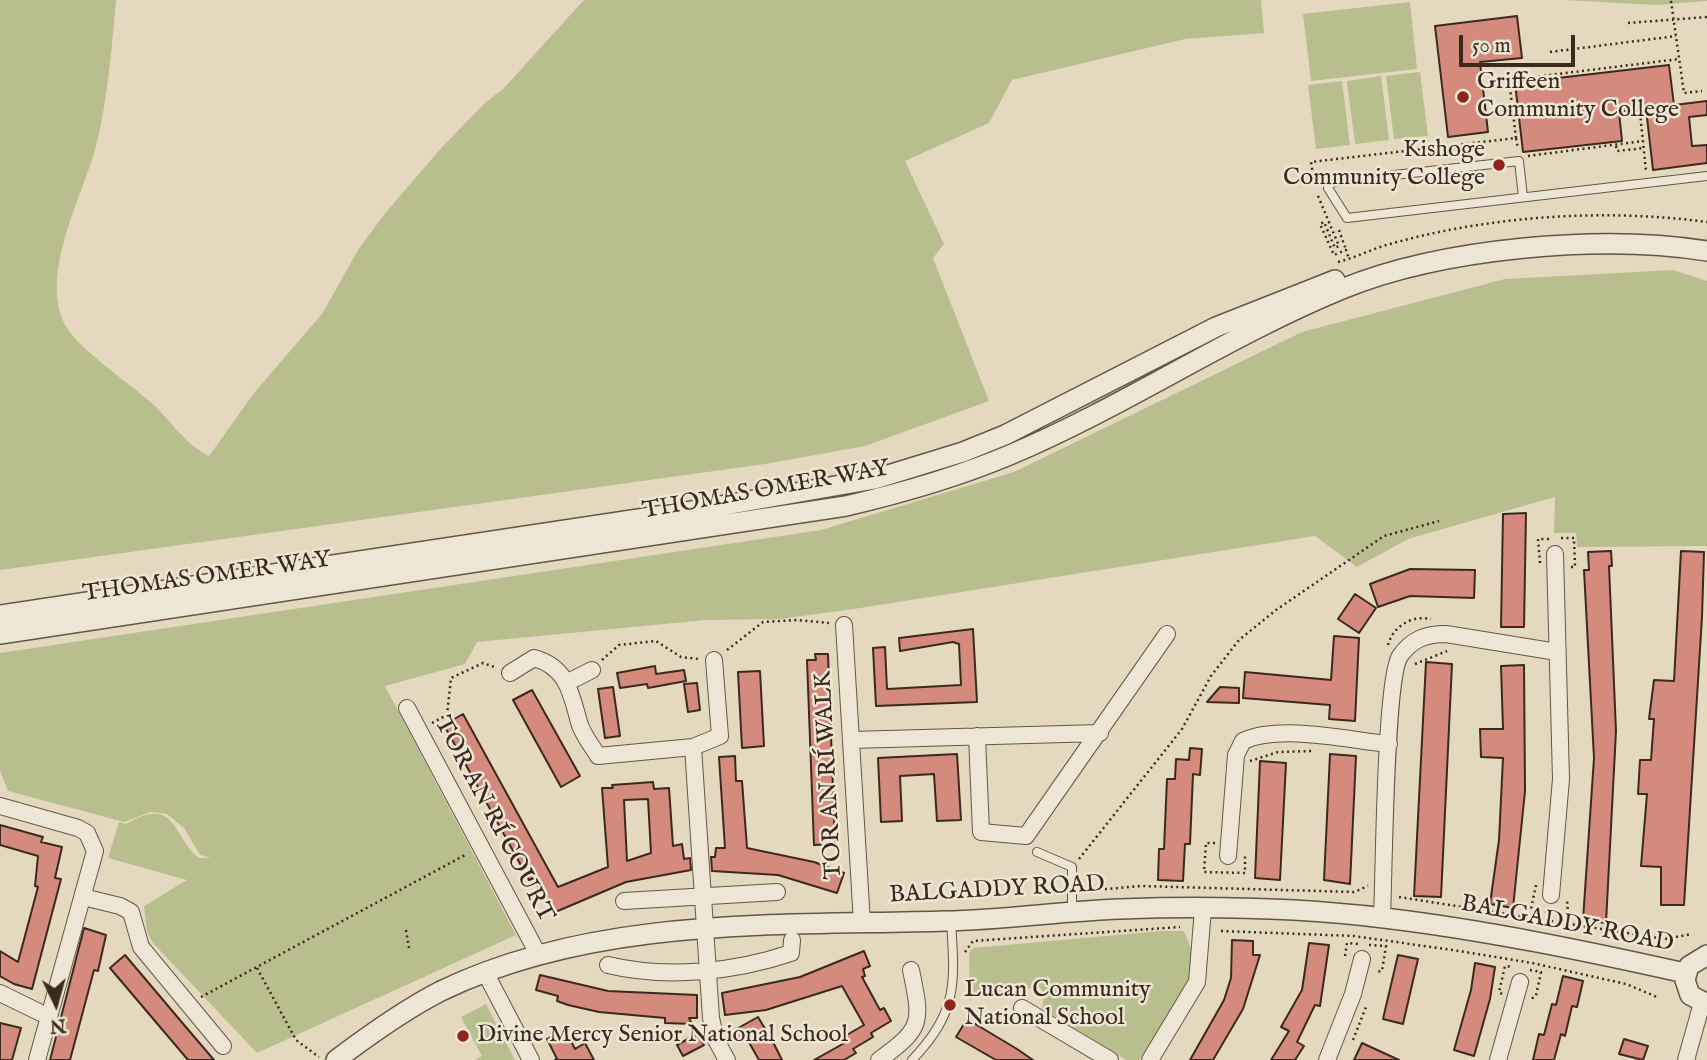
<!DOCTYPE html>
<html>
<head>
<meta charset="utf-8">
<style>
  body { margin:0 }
  #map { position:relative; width:1707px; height:1060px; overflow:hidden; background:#e4d9bf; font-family:"IM FELL English",serif }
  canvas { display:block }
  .north { position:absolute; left:21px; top:969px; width:70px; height:70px; -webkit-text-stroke:5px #ede6d5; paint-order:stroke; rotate:175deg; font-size:19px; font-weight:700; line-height:28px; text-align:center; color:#3c291e }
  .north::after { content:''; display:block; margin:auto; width:24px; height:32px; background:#3c291e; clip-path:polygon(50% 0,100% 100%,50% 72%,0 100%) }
  .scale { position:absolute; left:1459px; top:35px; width:116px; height:32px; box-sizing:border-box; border:4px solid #3c291e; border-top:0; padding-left:9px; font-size:21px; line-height:24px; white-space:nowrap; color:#3c291e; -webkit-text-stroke:5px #ede6d5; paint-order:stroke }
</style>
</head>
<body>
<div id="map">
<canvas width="1707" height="1060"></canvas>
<div class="north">N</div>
<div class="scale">50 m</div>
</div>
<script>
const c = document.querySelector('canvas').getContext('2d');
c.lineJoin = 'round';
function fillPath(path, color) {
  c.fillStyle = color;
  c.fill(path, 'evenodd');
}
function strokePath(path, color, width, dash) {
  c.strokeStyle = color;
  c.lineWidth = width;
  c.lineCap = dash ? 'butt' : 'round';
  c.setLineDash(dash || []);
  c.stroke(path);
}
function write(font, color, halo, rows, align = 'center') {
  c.font = font + ' "IM FELL English",serif';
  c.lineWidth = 5;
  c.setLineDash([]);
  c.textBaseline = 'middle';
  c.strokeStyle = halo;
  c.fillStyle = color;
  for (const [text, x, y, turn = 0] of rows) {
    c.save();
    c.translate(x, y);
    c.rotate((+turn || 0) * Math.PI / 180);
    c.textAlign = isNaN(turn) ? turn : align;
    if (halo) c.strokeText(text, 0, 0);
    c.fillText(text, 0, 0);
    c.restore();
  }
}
fillPath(new Path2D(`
  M0,0H116C112,46 107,109 94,153C80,201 41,273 64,323C76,347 126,381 147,399C169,417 183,443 209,456L254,393L322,314L358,250L386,212L444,145L486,102L503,89L584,0H1261L1264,33L1185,39L1012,80L989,123L905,161L944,244L933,258L989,401L865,446L765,464L0,570Z
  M1565,0H1707V1L1657,5Z
  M1410,2L1417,69L1311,81L1303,14Z
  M1420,72L1428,136L1394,139L1386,76Z
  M1381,76L1389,140L1355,144L1347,81Z
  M1342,81L1350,145L1316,149L1308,85Z
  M1673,270L1707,281V546L1577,547L1576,533H1554L1555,497L1408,539L1357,567L1315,536L854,609L780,619L706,620L477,642L465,664L385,686L516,935L257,1053L153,943L147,932L144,906L187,880L108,858L119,822L126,824C177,794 172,837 199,858H211L200,855L184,828L167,814L151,812L124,822L8,791L0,771V653L821,530L1014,472L1302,332L1505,279Z
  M1161,931H1184L1193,953L1191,980L1139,1060H1126L1042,1008L1044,997L1040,987L974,995L970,1001L969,954L973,948Z
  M486,1004L515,1060H475L482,1056L461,1017Z`), '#b9be8f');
const building = new Path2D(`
  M1517,16L1522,58L1480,62L1488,132L1448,137L1435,26Z
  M1669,65L1674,105L1707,101V115L1689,117L1692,146L1707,145V163L1653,170L1646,109L1619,112L1622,141L1523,152L1515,83Z
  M1526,513L1524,627H1501L1503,514Z
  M1611,551L1612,566H1609L1616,731L1606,923L1583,920L1594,758L1584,570H1589L1588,552Z
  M1681,551L1704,552L1702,617L1684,905H1661V867L1641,866L1647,794H1638L1640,760H1651L1654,719H1649L1654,680L1674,681Z
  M1410,569L1475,570L1474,598L1410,596L1378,607L1370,584Z
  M1355,594L1376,608L1359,633L1338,619Z
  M973,629L977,702L876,706L873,648L885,647L887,689L961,685L959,644L953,642L900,651L899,638Z
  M1334,636L1359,638L1355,721L1329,719L1330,705L1243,698L1245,672L1331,680Z
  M815,654H828L835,844L814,845L807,660H816Z
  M1426,662L1452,664L1441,897L1414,896Z
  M1524,665L1525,791L1513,908L1490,904L1499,840L1503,758L1481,757L1480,729H1503L1501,666Z
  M655,666L656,674L684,670L686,681L648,688L647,684L620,688L617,673Z
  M760,671L764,746L742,748L738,672Z
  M697,683L700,710L688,712L684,684Z
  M613,687L620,736L605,738L598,689Z
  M1220,687L1239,688V703L1207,702Z
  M532,690L580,776L561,787L513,700Z
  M463,714L558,887L608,867L602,788H613L612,785L653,782L654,789L669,788L673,846L682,844L684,859L690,858L691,870L626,882L553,913L534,878L529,880L444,725ZM648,799L651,853L627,861L624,800Z
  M1190,748L1202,749L1200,775L1193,774L1190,844H1185L1183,881L1158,880L1159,849H1164L1167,779H1175L1176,759L1189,760Z
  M957,754L961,820L937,821L934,774L900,776L902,821L881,822L878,758Z
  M1330,754L1356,756L1350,884L1324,880Z
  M735,756L736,781H742L747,848L814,862L844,873L837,893L778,875L712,871L711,857H715L716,848H725L719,757Z
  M1260,761L1286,763L1280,880L1255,878Z
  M0,825L43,837L41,842L62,847L55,878L61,879L32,989L14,984L0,976V951L18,962L38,887L35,886L38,856L0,845Z
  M84,928L106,935L98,971L94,970L70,1060H50Z
  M1232,940L1253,941V955H1260L1243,1009L1213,1060H1190L1224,1000L1231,978Z
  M1309,943L1329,945L1320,1006L1315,1005L1297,1042L1304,1046L1295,1060H1271L1289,1031L1281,1027L1302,990Z
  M864,951L870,966L863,969L865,976L862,977L880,1010L884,1008L891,1021L871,1033L873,1037L853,1049L856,1053L844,1060H814L848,1041L845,1036L864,1025L842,986L766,1010L725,1015L722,993L800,977Z
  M125,955L185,1026L214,1060H188L110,968Z
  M1398,955L1418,959L1403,1024L1383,1019Z
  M1475,963L1495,967L1490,999L1474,1056L1454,1050L1471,990Z
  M540,975L608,991L697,995V1018H689L692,1024L665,1023V1018L599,1012L568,1005L557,1001L558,996L536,990Z
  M1563,976L1583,981L1577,1007L1572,1006L1565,1036L1561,1034L1554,1060H1533L1539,1034L1544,1035L1552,1004L1556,1005Z
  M758,1017L773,1042L782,1060H759L746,1037L737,1042L731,1032Z
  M967,1019L1017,1049L1033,1060H996L956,1037Z
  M0,1023L21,1028L12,1060H0Z
  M565,1029L575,1049L585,1043L594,1060H555L557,1059L547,1039Z
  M697,1034L704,1045L683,1056L677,1045Z
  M1624,1039L1648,1046L1643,1060L1619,1054Z
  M1362,1043L1399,1060H1354Z`);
fillPath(building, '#d58a7e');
strokePath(building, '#3c291e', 2);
const service = new Path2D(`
  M1523,197L1519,161L1332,182L1328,188L1347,218L1707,176
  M1037,852L1072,867V912
  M912,1060C958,1012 955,984 951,921`);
const minor = new Path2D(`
  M844,625L862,923
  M510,673L534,658C567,667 571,693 579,722C582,734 592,746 598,756L693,747L711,1018L716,1040L727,1060
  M566,683L592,670
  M407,708L538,954
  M977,736L981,832L1026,836L1167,634
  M851,740L1100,733
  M693,747L720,736L714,660
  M0,806L78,828L87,833L95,851L37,1060
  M1228,856L1236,755L1243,741C1280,724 1348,740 1389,744
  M1551,895L1561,779L1555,554
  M83,897L120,906L131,912L141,947L223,1046
  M624,901L777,892
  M1382,917C1384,876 1385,679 1400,656C1412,639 1426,634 1446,634L1557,652
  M608,965C666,979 735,972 791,953L792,940
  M485,972L531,1060
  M0,993L49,1017
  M1022,1008L1110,1060
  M879,1060C923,1028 922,1023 911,970
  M1150,1060L1197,982L1203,909
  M1327,1060L1353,994L1362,959
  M1498,1060L1520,982
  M1686,1060L1702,1003`);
const tertiary = new Path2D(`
  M0,615L685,512L875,479L963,452L1005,435L1216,327L1335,280
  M0,634L846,506C902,493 958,477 1012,454C1125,406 1228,336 1342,289C1442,248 1601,234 1707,251
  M1707,955L1689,966L1685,980L1690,995L1707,1004
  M336,1060C369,1035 404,1010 441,991C596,916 778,926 946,921C1004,920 1062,911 1120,909C1204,906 1301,908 1384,918C1485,930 1586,951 1685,973`);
strokePath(service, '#665546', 10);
strokePath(minor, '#665546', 18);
strokePath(tertiary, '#665546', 22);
strokePath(new Path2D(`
  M1671,1L1684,93L1702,91
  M1628,23L1707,17
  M1550,52L1676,36
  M1640,113L1646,171
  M1516,138L1509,80L1679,59
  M1616,146L1617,151L1644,148
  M1528,156L1643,141
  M1315,186L1311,162L1516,138L1518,149
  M1318,196L1339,246L1335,248L1324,222L1320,224L1334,255L1346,250L1349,259
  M1339,230L1346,250
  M1338,262C1354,258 1368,251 1383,246C1485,216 1602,208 1707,222
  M1561,538H1574L1575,567H1571
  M1540,563L1538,539H1551
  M1388,645C1393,626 1412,615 1431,619
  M727,650L763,622L797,620L829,623
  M602,660L619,645L656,641L681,657L699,659
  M1415,664L1447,651
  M432,723L447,715L451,678L483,663L497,668
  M1250,761L1278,752L1312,751
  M1215,843H1206L1204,872L1245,873V856
  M1079,859L1182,729L1211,676L1239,640L1276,610L1384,536L1439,521
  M1536,885L1531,909L1567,914L1568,904L1566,900
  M1083,891L1141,886L1354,892L1368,886
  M1399,897L1665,939L1692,934
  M406,930L409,948
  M1221,931L1354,936L1459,951L1532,963L1626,984L1657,997
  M1369,945L1386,946L1382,971L1376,972
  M965,952L973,941L1180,927
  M1345,956L1347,943L1359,944
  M257,968L296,1040L319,1057
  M1530,970L1541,972L1536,996L1531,999
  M1502,994L1499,992L1505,966L1513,967
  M201,997L467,854
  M1353,1040L1366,1007`), '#3c291e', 2.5, [2, 3.5]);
strokePath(service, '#ede6d5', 8);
strokePath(minor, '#ede6d5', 16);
strokePath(tertiary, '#ede6d5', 19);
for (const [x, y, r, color] of [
  [1463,97,7,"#8f2418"],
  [1499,165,7,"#8f2418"],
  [950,1005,7,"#8f2418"],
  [463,1036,7,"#8f2418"]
]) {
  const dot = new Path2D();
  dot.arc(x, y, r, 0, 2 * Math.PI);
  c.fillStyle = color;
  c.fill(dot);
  strokePath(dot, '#ede6d5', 2.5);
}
write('24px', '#3c291e', '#ede6d5', [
  ["Griffeen",1477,83],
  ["Community College",1477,111],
  ["Kishoge",1485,151,"right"],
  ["Community College",1485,179,"right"],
  ["Lucan Community",964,991],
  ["National School",964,1019],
  ["Divine Mercy Senior National School",477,1036]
], 'left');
write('24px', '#3c291e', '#ede6d5', [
  ["THOMAS OMER WAY",766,491,-10],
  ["THOMAS OMER WAY",207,578,-8],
  ["TOR AN RÍ WALK",830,775,-93],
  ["TOR AN RÍ COURT",493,820,62],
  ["BALGADDY ROAD",997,891,-3],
  ["BALGADDY ROAD",1567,925,11]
]);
</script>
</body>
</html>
